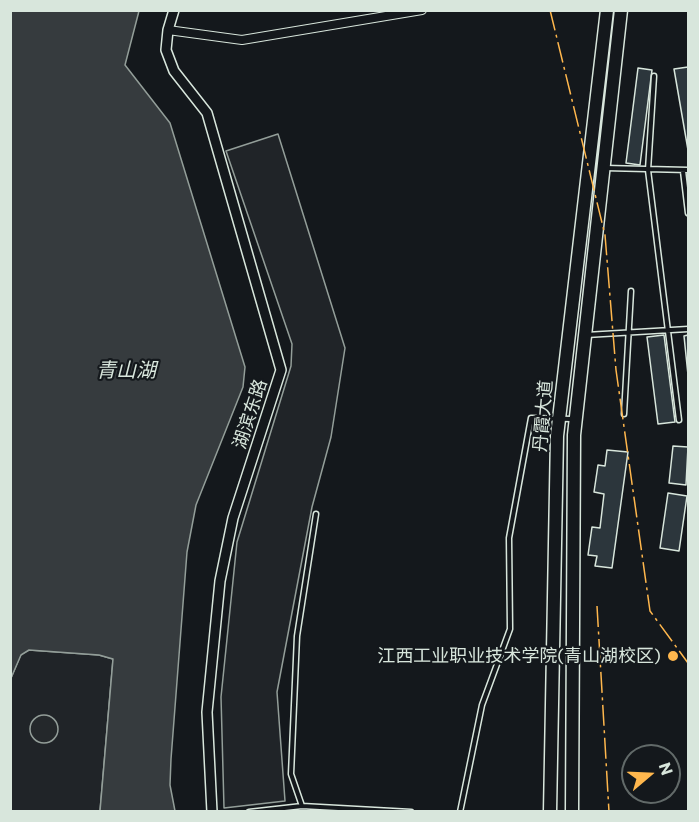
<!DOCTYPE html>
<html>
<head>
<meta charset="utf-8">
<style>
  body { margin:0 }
  #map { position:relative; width:699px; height:822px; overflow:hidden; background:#14181c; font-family:Commissioner,sans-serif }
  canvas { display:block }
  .frame { position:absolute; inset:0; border:12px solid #d8e6dc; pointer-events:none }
  .north { position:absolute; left:621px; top:744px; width:60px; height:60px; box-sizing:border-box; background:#14181c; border:2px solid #626a69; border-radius:50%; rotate:71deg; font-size:16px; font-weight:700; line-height:24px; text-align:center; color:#d8e6dc }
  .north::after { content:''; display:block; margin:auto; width:21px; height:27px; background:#ffb74d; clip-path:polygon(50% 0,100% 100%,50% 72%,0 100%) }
</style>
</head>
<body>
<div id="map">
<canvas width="699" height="822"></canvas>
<div class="frame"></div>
<div class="north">N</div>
</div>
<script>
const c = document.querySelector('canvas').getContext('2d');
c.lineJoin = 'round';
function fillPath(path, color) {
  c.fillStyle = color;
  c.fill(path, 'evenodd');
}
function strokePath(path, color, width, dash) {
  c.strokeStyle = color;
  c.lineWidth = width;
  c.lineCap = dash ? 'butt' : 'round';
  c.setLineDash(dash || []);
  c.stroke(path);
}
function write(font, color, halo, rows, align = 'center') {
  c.font = font + ' Commissioner,"Noto Sans SC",sans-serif';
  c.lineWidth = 4.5;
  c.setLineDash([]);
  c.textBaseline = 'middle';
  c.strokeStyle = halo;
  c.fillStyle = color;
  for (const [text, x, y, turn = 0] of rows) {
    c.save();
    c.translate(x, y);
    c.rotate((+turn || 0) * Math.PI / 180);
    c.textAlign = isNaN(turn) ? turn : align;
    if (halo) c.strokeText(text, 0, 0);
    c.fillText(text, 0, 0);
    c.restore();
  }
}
const green = new Path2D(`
  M278,134L345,348L331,437L312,507L277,692L285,801L224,808L221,697L237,542L291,366L292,344L226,151Z
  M29,650L99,655L113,659L100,811L11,812V678L21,654Z`);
fillPath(green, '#202428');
strokePath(green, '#939e99', 1.5);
const parking = new Path2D(`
  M30 729a14 14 0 1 1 28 0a14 14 0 1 1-28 0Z`);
fillPath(parking, '#24282b');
strokePath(parking, '#939e99', 1.5);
const water = new Path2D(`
  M11,10L139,11L125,65L170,123L245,367L243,387L196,505L187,552L171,759L170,785L175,811H100L113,659L99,655L29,650L21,655L11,678Z`);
fillPath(water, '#363b3e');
strokePath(water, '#939e99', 1.5);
const building = new Path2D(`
  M688,67V150L674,69Z
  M638,68L652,70L640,165L626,163Z
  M664,335L675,422L658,424L647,337Z
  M688,335V375L684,336Z
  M673,446L688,447L686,485L669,483Z
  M607,450L628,452L612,568L595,566L597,556L588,555L592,527L600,528L604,494L594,492L598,465L605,466Z
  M668,493L687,496L679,551L660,548Z`);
fillPath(building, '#2c363c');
strokePath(building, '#d8e6dc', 1.5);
const service = new Path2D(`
  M654,76L648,170L679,420
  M605,168L688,170
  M683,171L688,213
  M586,335L688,329
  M624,414L631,291
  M302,806L291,774L297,636L316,514
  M249,812L302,806L411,812
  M460,812L482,705L510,629L509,538L531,418L572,419`);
const minor = new Path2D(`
  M168,30L242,40L422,10`);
const tertiary = new Path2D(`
  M174,10L168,30L166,50L174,71L207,113L281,370L233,518L220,581L207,712L212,812`);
const primary = new Path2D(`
  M550,812L557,436L607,10
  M572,812L574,435L621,10`);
strokePath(service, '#d8e6dc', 7);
strokePath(minor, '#d8e6dc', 10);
strokePath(tertiary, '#d8e6dc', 12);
strokePath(primary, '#d8e6dc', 15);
strokePath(service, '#14181c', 4);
strokePath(minor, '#14181c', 8);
strokePath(tertiary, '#14181c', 9);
strokePath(primary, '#14181c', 12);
strokePath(new Path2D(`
  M550,10L605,235L616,370L650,611L688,663
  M597,606L609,812`), '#ffb74d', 1.5, [21, 4.5, 3, 4.5]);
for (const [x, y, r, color] of [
  [673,656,6,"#ffb74d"]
]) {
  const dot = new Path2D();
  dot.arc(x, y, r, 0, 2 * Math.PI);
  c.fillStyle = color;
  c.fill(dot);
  strokePath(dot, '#14181c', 2);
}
write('18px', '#d8e6dc', '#14181c', [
  ["湖滨东路",250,414,-72],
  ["丹霞大道",543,416,-85]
]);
write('18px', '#d8e6dc', '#14181c', [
  ["江西工业职业技术学院(青山湖校区)",661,656]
], 'right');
write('italic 20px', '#d8e6dc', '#14181c', [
  ["青山湖",126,370]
]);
</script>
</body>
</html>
